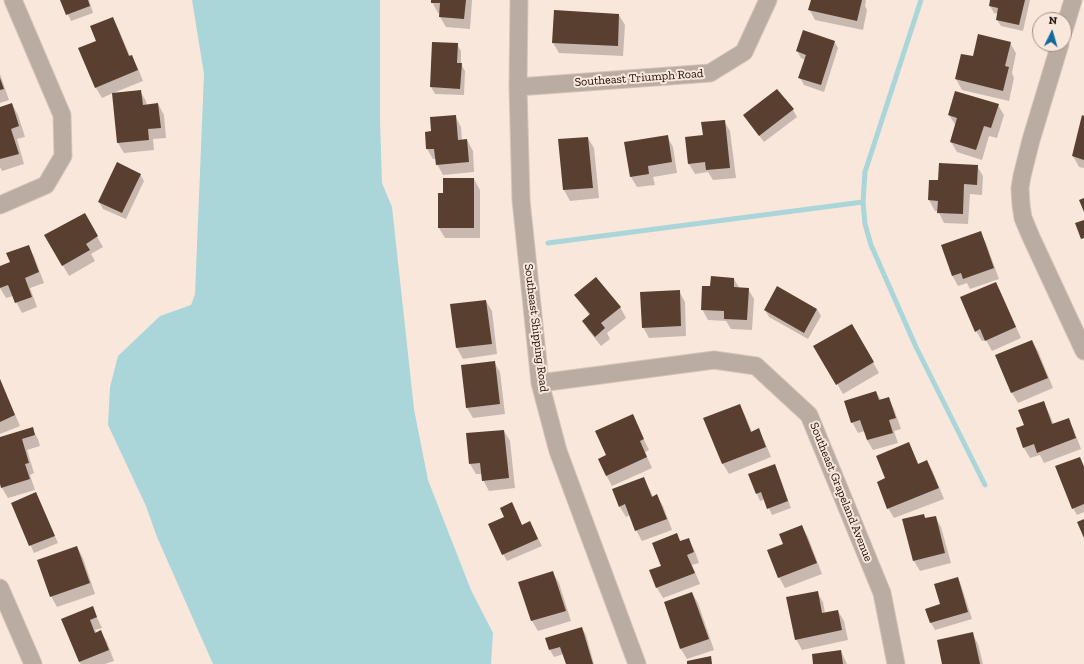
<!DOCTYPE html>
<html>
<head>
<meta charset="utf-8">
<style>
  body { margin:0 }
  #map { position:relative; width:1084px; height:664px; overflow:hidden; background:#fae7dc; font-family:"Zilla Slab",serif }
  canvas { display:block }
  .north { position:absolute; left:1032px; top:12px; width:40px; height:40px; box-sizing:border-box; background:#fae7dc; border:1px solid #9e8f86; border-radius:50%; rotate:5deg; font-size:11px; font-weight:700; line-height:16px; text-align:center; color:#150b06 }
  .north::after { content:''; display:block; margin:auto; width:14px; height:18px; background:#126a9a; clip-path:polygon(50% 0,100% 100%,50% 72%,0 100%) }
</style>
</head>
<body>
<div id="map">
<canvas width="1084" height="664"></canvas>
<div class="north">N</div>
</div>
<script>
const c = document.querySelector('canvas').getContext('2d');
c.lineJoin = 'round';
function fillPath(path, color) {
  c.fillStyle = color;
  c.fill(path, 'evenodd');
}
function strokePath(path, color, width, dash) {
  c.strokeStyle = color;
  c.lineWidth = width;
  c.lineCap = dash ? 'butt' : 'round';
  c.setLineDash(dash || []);
  c.stroke(path);
}
function write(font, color, halo, rows, align = 'center') {
  c.font = font + ' "Zilla Slab",serif';
  c.lineWidth = 4;
  c.setLineDash([]);
  c.textBaseline = 'middle';
  c.strokeStyle = halo;
  c.fillStyle = color;
  for (const [text, x, y, turn = 0] of rows) {
    c.save();
    c.translate(x, y);
    c.rotate((+turn || 0) * Math.PI / 180);
    c.textAlign = isNaN(turn) ? turn : align;
    if (halo) c.strokeText(text, 0, 0);
    c.fillText(text, 0, 0);
    c.restore();
  }
}
fillPath(new Path2D(`
  M192,0H380V120L382,183L392,207L414,409L428,480L471,590L493,633L491,664H213L157,537L146,506L108,425L110,387L118,356L160,316L191,305L195,294L204,74Z`), '#aad6d9');
fillPath(new Path2D(`
  M61,0H89L93,13L71,21Z
  M432,0H472L470,29L446,27L440,17V13H438L432,2Z
  M812,0H866L865,6L867,10L863,30L815,20L809,9Z
  M991,0H1030L1023,31L1001,26L997,20L998,14L994,13L990,6Z
  M619,15L625,25L623,56L559,53L553,43Z
  M112,18L118,28L130,56H131L137,66L143,81L113,93L140,91L146,101L147,106L158,104L164,115L166,138L153,139L154,150L124,153L118,143L113,93L102,98L96,88L98,42Z
  M834,41L838,48L824,92L804,85L800,78L805,60L801,58L797,51Z
  M1010,43L1016,53L1012,73L1014,78L1009,101L962,90L956,79L973,58Z
  M457,44L461,51V64L465,71L464,95L435,94L431,87Z
  M0,74L9,100L0,103Z
  M12,104L18,115L25,137L17,139L24,164L2,171L0,167V108Z
  M998,105L1004,115L997,138L989,136L982,160L957,152L951,142L956,126L949,115Z
  M793,110L797,117L764,142L744,115Z
  M455,116L461,127L462,141L467,140L473,151L474,172L443,175L437,164L436,159H433L427,149L432,132Z
  M1084,117V168L1079,167L1073,156Z
  M724,121L730,131L736,178L713,180L708,172L695,174L689,164L704,136Z
  M667,136L673,147L677,173L653,177L655,185L637,187L631,177L626,143Z
  M588,138L594,148L599,198L570,201L564,190L559,140Z
  M977,166L983,176L982,195L970,194L968,224L944,223L938,211H935L929,200V181L938,182Z
  M140,174L144,181L126,219L103,209L99,202Z
  M474,179L480,190V238H445L439,228L444,194Z
  M84,214L103,247L91,254L95,261L69,276L46,236Z
  M980,232L986,243L999,279L970,289L967,283L958,286L952,275Z
  M28,246L34,256L44,283L30,288L37,307L22,313L13,296L6,298L0,288V267L11,263Z
  M734,279L740,289H748L754,299L752,330L731,329L726,321L708,320L702,309L711,287Z
  M995,283L1001,293L1021,338L992,351L986,340L982,341L976,331Z
  M679,291L685,302L686,336L649,338L643,327Z
  M575,295L620,307L626,318L607,333L610,339L601,346L589,331L583,321L590,316Z
  M486,301L492,311L497,354L463,359L457,348L451,305Z
  M817,309L821,316L808,339L769,317L765,310Z
  M852,325L879,373L843,394L815,346Z
  M1032,341L1038,351L1053,388L1018,403L1012,393L996,356Z
  M494,362L500,372L505,414L473,418L467,408Z
  M0,379L20,426L0,434Z
  M876,392L881,400L888,398L894,409L901,429L894,431L898,443L873,450L867,440L865,431L858,433L852,422Z
  M1043,403L1049,413L1054,425L1068,419L1074,430L1081,449L1044,463L1040,455L1030,458L1024,448L1017,429L1025,426Z
  M739,405L745,415L752,432L758,430L764,440L771,457L729,474L723,464L704,419Z
  M632,415L649,450L645,452L652,468L612,486L606,475L607,456Z
  M32,429L38,439L40,446L27,450L34,473L30,475L35,490L8,498L2,488L0,480V438Z
  M504,431L510,441L515,488L489,491L483,480L482,474H476L470,464Z
  M909,443L919,465L927,461L933,472L944,499L894,518L888,508L886,479Z
  M1080,458L1084,466V512L1077,515L1073,508Z
  M775,466L778,472L791,508L772,515L765,499L760,501L757,494Z
  M644,478L653,497L657,496L663,506L672,530L642,541L636,530L630,515L626,517L620,507Z
  M36,493L58,543L34,553L12,503Z
  M516,510L522,526L530,522L542,546L507,561L503,554L505,517Z
  M924,515L926,519L935,517L941,527L951,563L920,571L914,561L903,520Z
  M802,527L808,537L822,574L785,588L779,577L784,545Z
  M676,534L681,542L688,539L694,549L699,563L692,565L700,584L663,598L657,588L651,571L662,566Z
  M77,547L83,558L95,594L57,607L51,596Z
  M553,573L559,583L571,621L538,631L532,621L520,583Z
  M958,578L961,585L972,619L935,630L931,623L927,609L941,605Z
  M817,592L823,602L825,613L838,611L844,621L848,640L802,650L796,639Z
  M692,593L698,603L714,650L687,659L681,649L665,602Z
  M92,607L102,628L95,630L97,633L101,632L107,642L114,661L105,664H81L79,662Z
  M582,628L586,635L594,664H567L564,654L554,657L550,650Z
  M972,633L978,644L983,664H943Z
  M841,651L847,664H814Z`), '#0003');
strokePath(new Path2D(`
  M921,0L865,172L863,202L865,224L871,245L916,347L985,485
  M548,243L863,202`), '#aad6d9', 5);
fillPath(new Path2D(`
  M60,0H88L90,6L66,15Z
  M431,0H466L464,19L439,17L440,3H431Z
  M811,0H862L857,21L808,10Z
  M990,0H1025L1019,25L996,20L998,8L989,6Z
  M554,10L619,14L618,46L552,43Z
  M113,17L129,56L132,55L138,70L95,88L78,48L96,41L90,26Z
  M803,30L835,41L821,85L798,78L806,55L796,51Z
  M978,34L1011,42L1005,66L1009,67L1003,91L955,79L961,54L973,56Z
  M432,42L458,43L457,63H462L460,89L430,87Z
  M0,78L4,89L0,90Z
  M777,89L794,109L759,136L743,115Z
  M141,90L143,105L158,103L161,128L148,129L149,140L117,143L112,93Z
  M955,91L999,104L991,128L984,126L976,150L950,142L957,118L948,115Z
  M12,103L19,126L11,129L19,154L0,159V107Z
  M456,115L458,140L467,139L469,162L436,165L434,149H426L425,132L431,131L430,117Z
  M1082,115L1084,116V160L1072,156Z
  M725,120L730,168L706,170L705,162L688,164L685,137L703,135L701,122Z
  M668,135L672,162L648,166L649,174L630,177L624,142Z
  M588,137L593,188L563,190L558,139Z
  M117,162L141,174L122,213L98,202Z
  M939,163L978,165L977,185L964,184L963,214L937,213L938,201L928,200L929,180H938Z
  M443,178H474V228H438V193H443Z
  M1084,198V212L1079,200Z
  M85,213L98,236L86,244L90,250L62,266L44,235Z
  M1084,220V238L1081,239L1075,223Z
  M981,231L994,268L963,279L961,273L952,276L941,245Z
  M29,245L39,272L25,278L32,297L15,303L8,285L0,288V266L10,262L6,253Z
  M711,276L734,278V287L749,288L747,320L724,319V311L701,310L702,286H710Z
  M596,277L621,307L601,323L605,328L595,337L582,321L590,314L574,295Z
  M996,282L1016,327L985,341L980,329L975,332L960,297Z
  M777,286L817,309L804,333L764,310Z
  M680,290L681,326L642,328L640,292Z
  M486,300L492,344L456,348L450,304Z
  M852,324L874,362L836,385L813,346Z
  M1032,340L1048,378L1011,393L995,355Z
  M495,361L500,404L466,408L461,365Z
  M0,379L15,415L0,422Z
  M876,391L879,400L889,397L896,418L889,420L893,433L867,440L860,420L851,423L844,401Z
  M1044,401L1052,424L1069,418L1076,438L1037,453L1034,444L1023,448L1016,428L1024,425L1018,410Z
  M740,404L751,432L759,428L766,447L722,464L703,418Z
  M633,414L644,439L640,441L647,457L606,476L598,459L606,455L595,431Z
  M33,427L35,435L22,439L29,463L25,464L30,479L1,488L0,484V437Z
  M504,430L509,478L482,481L480,463L469,464L466,433Z
  M909,442L918,464L927,460L939,488L887,509L877,482L885,478L876,456Z
  M1080,457L1084,467V504L1072,509L1055,466Z
  M775,464L788,501L767,509L761,492L756,494L748,474Z
  M644,477L652,497L657,494L667,519L635,531L625,504L619,507L612,489Z
  M36,492L55,536L29,546L11,503Z
  M512,502L522,525L530,521L538,539L502,555L488,524L504,517L500,508Z
  M924,514L925,518L936,516L945,553L913,561L902,519Z
  M1084,519V538L1077,522Z
  M802,525L817,563L778,578L767,550L783,544L779,534Z
  M677,533L680,541L689,538L694,552L687,555L695,573L656,588L649,570L661,566L652,543Z
  M77,546L90,583L50,597L37,560Z
  M553,571L566,611L531,621L518,582Z
  M958,577L968,612L930,623L925,609L940,604L934,584Z
  M818,591L822,613L838,610L842,630L795,640L786,597Z
  M692,592L709,639L680,649L664,602Z
  M93,606L97,617L90,620L95,633L101,630L109,650L79,662L61,619Z
  M582,627L593,664H566L560,647L549,650L545,638Z
  M973,632L980,664H942L937,640Z
  M841,650L843,664H813L812,654Z
  M711,656L712,664H687V661Z`), '#583f2f');
const minor = new Path2D(`
  M519,0L518,87L521,200L540,383L558,451L637,664
  M1064,30L1073,0
  M1060,44L1031,140L1022,176L1020,188L1021,205L1023,218L1031,237L1084,351
  M518,87L710,73L744,52L768,0
  M0,205L46,185L63,156L62,115L13,0
  M540,383L714,360L756,366L809,415L882,593L896,664
  M0,588L33,664`);
strokePath(minor, '#d5c4ba', 19);
strokePath(minor, '#baaba3', 17);
write('12px', '#150b06', '#fae7dc', [
  ["Southeast Triumph Road",639,78,-4],
  ["Southeast Shipping Road",536,328,83],
  ["Southeast Grapeland Avenue",841,492,68]
]);
</script>
</body>
</html>
